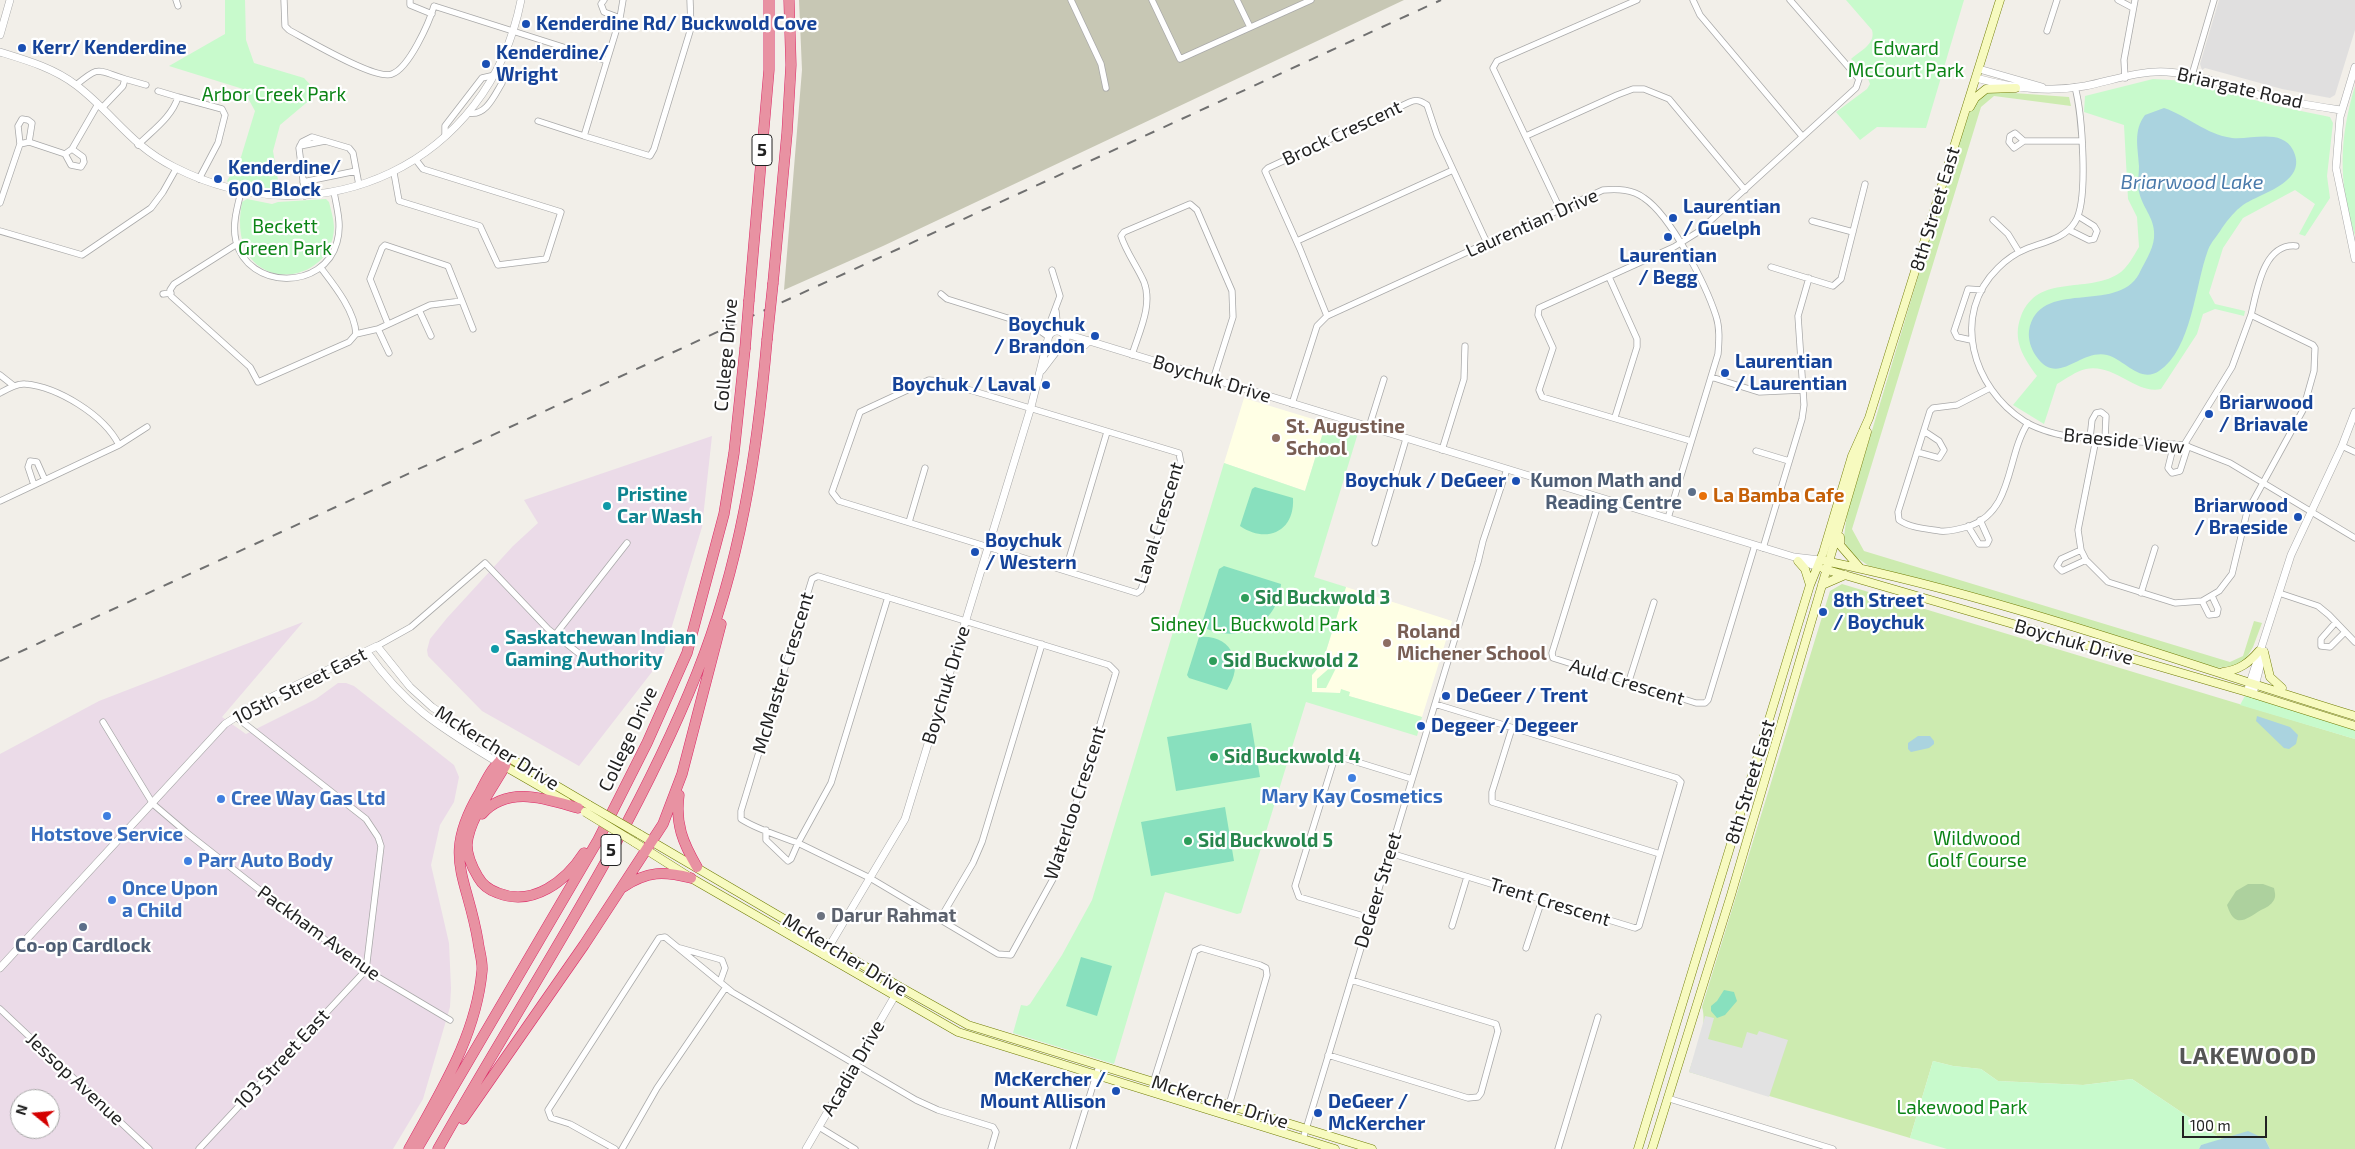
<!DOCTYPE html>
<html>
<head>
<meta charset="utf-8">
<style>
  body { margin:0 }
  #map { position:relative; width:2355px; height:1149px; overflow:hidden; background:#f2efe9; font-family:"Exo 2",sans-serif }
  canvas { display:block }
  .north { position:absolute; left:10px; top:1089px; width:50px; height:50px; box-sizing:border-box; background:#fff; border:1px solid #a7a7a7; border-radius:50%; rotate:287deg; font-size:14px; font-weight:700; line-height:20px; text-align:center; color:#222 }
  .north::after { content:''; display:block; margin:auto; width:18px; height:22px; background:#d40000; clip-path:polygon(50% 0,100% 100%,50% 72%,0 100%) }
  .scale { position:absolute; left:2182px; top:1116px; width:85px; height:22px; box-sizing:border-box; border:2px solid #222; border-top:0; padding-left:6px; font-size:15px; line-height:18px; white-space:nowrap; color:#222; -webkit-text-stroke:4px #fff; paint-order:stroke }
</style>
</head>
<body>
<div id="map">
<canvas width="2355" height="1149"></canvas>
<div class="north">N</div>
<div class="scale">100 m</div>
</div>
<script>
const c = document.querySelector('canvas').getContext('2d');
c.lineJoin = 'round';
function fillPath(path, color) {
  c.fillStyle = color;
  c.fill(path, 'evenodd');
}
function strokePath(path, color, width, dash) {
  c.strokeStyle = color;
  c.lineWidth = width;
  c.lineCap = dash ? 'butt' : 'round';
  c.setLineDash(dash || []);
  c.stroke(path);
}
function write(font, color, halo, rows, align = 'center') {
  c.font = font + ' "Exo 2",sans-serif';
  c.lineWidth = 4.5;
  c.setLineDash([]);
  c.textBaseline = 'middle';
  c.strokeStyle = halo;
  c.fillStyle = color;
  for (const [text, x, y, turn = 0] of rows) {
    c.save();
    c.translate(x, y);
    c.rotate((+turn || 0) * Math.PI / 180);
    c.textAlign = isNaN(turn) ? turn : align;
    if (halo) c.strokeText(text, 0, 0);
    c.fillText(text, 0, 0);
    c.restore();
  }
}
fillPath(new Path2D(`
  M2219,0H2355V30L2335,95L2330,98L2282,89L2205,68L2202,70L2200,64Z`), '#e0dfdf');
fillPath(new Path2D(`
  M712,436L702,527L662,659L579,766L482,711L428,656L427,650L430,639L447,618L513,546L538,523L524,500Z
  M303,622L222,717L246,734L316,699L338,683H346L354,686L454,765L459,777L454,802L440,825L431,865L449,943L451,988L450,1007L423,1099L393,1149H0V754L99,701ZM20,1099H50V1129H20Z`), '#ebdbe8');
fillPath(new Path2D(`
  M1244,398L1326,423L1305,491L1224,463Z
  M1346,587L1452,621L1422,717L1338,693L1312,692V675L1322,664Z`), '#ffffe5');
fillPath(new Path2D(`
  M799,0H1404L883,246L784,290L802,70Z`), '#c7c7b4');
fillPath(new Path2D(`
  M1986,91L2069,97L2071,106L1994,96L1981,107L1852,529L1864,551L2230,662L2243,656L2254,621L2262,623L2253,647L2244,662L2238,665L2217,668L1975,594L1869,566L1847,551L1844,537L1847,514L1953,160L1971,108L1975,100Z
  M1842,584L2355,739V1149H2270L2265,1139L2233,1136L2223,1140L2132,1079L2083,1085L1998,1081L1981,1069L1953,1066L1933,1061L1910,1138L1689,1072C1695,1052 1708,1027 1702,1007L1830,591Z`), '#cdebb0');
fillPath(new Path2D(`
  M2248,884H2263L2274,888C2275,893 2276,896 2274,900C2271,905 2266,908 2261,910C2246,919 2235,930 2227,905L2236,891Z`), '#add19e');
fillPath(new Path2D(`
  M225,0H245L246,40L254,63L304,78L318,93L280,125L273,151L280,192L232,186L227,181L241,157L255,111L243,89L169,66L225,34Z
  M1846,0H1964L1926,128L1877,127L1860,140L1836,112L1867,89L1870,84L1866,73L1851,59C1860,51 1876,44 1872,30Z
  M2153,79L2188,81L2272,105L2330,117L2333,123L2327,176L2330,198L2305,236L2299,234L2315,204L2295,190L2243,218L2223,248L2209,293L2215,304L2245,311L2244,316L2215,309L2203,314L2197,334L2161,389C2137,395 2114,363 2086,369C2076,371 2066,379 2057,384L2044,424L2013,405L2037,376C2023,357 2012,340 2021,316C2038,273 2086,294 2118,274C2127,269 2134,255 2139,247L2137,217L2128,199L2124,125L2084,112L2085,96Z
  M2355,86V236C2338,182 2339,139 2355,86Z
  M247,199L272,204L278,202L326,199L329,202C331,210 334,220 334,228C332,291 224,297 242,202Z
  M1326,423L1358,433L1314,577L1346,587L1322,664L1312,675V692L1340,693L1341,689L1350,692L1349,696L1422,717L1417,736L1306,702L1241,913L1237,914L1165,892L1114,1064L1013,1033L1021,1005L1027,1006L1030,1004L1062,955L1092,900L1224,463L1305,491Z
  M1341,658L1326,688H1317V679Z
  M2247,692L2355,725V739L2240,705Z
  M1933,1061L1953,1066L1981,1069L1998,1081L2083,1085L2132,1079L2223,1140L2201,1145L2199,1149H1947L1910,1138Z`), '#c8facc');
fillPath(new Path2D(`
  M1255,487L1293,498C1295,532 1266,544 1240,526L1252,489Z
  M1224,566L1281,584C1278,625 1238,646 1201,626L1219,569Z
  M1199,637C1232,634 1245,664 1227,690L1189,678L1187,675Z
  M1251,723L1260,777L1176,791L1167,737Z
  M1225,807L1234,861L1151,876L1141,822Z
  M1081,957L1112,966L1097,1016L1066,1006Z
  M1724,990L1734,992L1737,1001L1725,1015L1717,1018L1711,1011V1006L1717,1001Z`), '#88e0be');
fillPath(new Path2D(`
  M1705,1016L1714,1018L1708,1039L1742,1048L1747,1032L1757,1035L1759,1031L1788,1040L1769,1097L1689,1072Z`), '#e2e2e2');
fillPath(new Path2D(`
  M2164,108C2188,116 2205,134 2232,138C2251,140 2282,128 2293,150C2309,182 2261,193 2243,205C2235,211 2228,219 2222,228C2218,235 2211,242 2208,250C2195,285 2192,349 2159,371C2140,384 2124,359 2107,355C2079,349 2058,388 2036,356C2031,349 2028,339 2029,331C2038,277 2117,315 2139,274C2144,263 2153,250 2154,238C2156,219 2143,209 2139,192C2137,184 2139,175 2139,166C2138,147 2133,131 2145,115Z
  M2257,716L2290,727L2298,735L2296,744L2289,749L2284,748L2256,721Z
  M1918,736H1930L1934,741V744L1929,748L1911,752L1908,749V743Z
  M2248,1131L2265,1139L2270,1149H2199L2201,1145Z`), '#aad3df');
const minor = new Path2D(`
  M176,0L178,6
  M284,0L285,26L289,30C306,39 376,81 392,74C409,68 429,23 434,6L607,61
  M410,0V5L432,14
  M604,0L601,4L604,12L620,18
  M623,0L620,18L584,136L650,156L654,149L691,28L690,0
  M1071,0L1101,64L1106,88
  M1152,0L1180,59L1311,0
  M1237,0L1250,27
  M1693,0L1700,15L1802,136
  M2118,0L2133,8
  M2047,31L2057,0
  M2192,75L2214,0
  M2125,78L2124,60L2135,0
  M125,79L146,85
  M76,85C100,65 96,70 125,79L123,86L102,108
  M2075,87C2082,113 2089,201 2075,222C2065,239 2043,242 2026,249C2016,253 2006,260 1998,268C1950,315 1973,388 2024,421C2038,430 2055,434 2071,437L2184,445L2230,463L2355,538
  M158,91L178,97
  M469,113C486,116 494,96 502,83L498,68
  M538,121L584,136
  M445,136V126L482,78L495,75
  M1526,136L1617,95L1633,89H1644L1669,99L1745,190
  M2024,141L2014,148L2009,142L2010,136L2015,133L2024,141H2081
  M20,144L18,126L22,119L28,120L32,123L29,142
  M138,145C153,130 172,117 178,97L222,109L225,115L218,143L199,179
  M300,146L325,141
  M65,154L71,165L81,167L84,162L83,157L72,149
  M394,173L399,201L480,226L498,265L546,259L561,212L423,169L416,160
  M303,182L356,171
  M241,192C237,208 232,225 236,241C248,290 324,291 337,242C342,225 337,209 334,192
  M305,196L299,148L302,142L312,137L349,148L353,153L359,185
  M0,203L20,144L29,142L65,154L72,149L98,104
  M1560,209L1493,68L1497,61L1637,0
  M1993,220L2008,234L2019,252
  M1812,221L1853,232
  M2069,230L2089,240L2094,239L2097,231L2094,226L2078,216
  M0,231L82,255L151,208L163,192L176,169
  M1297,241L1453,170
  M237,244L174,284L170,290L171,296L250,367L258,382L349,342L356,334C355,311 334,285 321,268
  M1771,267L1833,286L1841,279L1865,184
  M1052,270L1060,296L1051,320L1054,331
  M1609,277L1637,339V347L1615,417
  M163,294L171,293
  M941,294L947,299L1030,325L1045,327L1053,332
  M462,301L473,329
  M419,310L431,336
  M1056,311L1058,331
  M2251,315C2257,291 2263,243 2296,246
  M1327,316L1300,249L1265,171L1268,168L1410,102C1417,99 1421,101 1427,105L1437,135L1487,243
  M1036,328L1049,337
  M378,329L389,353
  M356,334L378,329L430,305L462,301L448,266L385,245L382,248L370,279L388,324
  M1971,340L1957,337L1954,331L1968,289L1982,290
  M1132,355C1139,332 1153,305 1144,282C1137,266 1126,252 1121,236L1124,232L1190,204L1197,210L1232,291L1233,317L1213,380
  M0,375L14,386
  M1711,377L1759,392L1802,390
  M929,380L940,381L1179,453L1181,463L1141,590L1137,593L839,501L832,492L860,412Z
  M1990,388L1957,405L1933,408L1930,411L1898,512L1899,520C1910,528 1927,529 1940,531C1950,532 1960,529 1970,526C2014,510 2006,456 2028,423
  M0,393C7,389 17,383 25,384C58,387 104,415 119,445L0,501
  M1292,404L1317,326L1327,316L1603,190C1618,189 1632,189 1644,198C1671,216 1706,285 1716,316C1720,328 1719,341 1718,354L1668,518
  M1369,427L1384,379
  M2090,438L2092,420L2096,413L2101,412L2106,416L2105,439
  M2096,439L2078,530L2081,550L2086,560L2108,582L2175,603L2202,601L2219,591L2232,574L2247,512L2303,410L2314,371L2315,348L2313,345L2251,315L2232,367L2184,445
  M1691,441L1542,397L1539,390L1553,348L1538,315L1539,308L1674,247L1698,232L1856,88L1859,79L1790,0
  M2174,444L2168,468L2172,473L2180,471L2188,446
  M119,445L147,427
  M2342,446L2355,452
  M1442,450L1464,379L1465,346
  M1756,451L1789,461
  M1917,452L1939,458L1944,450L1939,441L1924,431
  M34,485L28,467L30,461L37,462L45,480
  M1600,498L1552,653L1553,658L1696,703H1705L1708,700L1755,545
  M909,522L925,468
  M1968,526L1979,544H1987L1989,540L1980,520
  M1375,543L1406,439
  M1763,548L1802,419L1804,405L1798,316L1809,278
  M2081,550L2061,559L2057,566L2062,571L2086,560
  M1066,569L1107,432
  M2141,593L2155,548
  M2279,593L2318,606L2329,615L2355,642
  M2202,601L2209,615L2217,614L2218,609L2212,596
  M2336,622L2321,639V646L2330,647L2345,632
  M555,635L627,543
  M377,646L411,627L485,563L548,629L591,663
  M1629,681L1654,602
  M103,722L153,804L187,833L289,913L366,970L450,1020
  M1512,728L1492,792V802L1660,854
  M766,830V840L788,861L791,859L798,843C780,836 758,830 741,819V811L812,579L818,576L1109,665L1116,672L1053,879L1011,955L998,954L870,878L798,843L831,783L888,597
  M1390,853L1635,928L1639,926L1681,782L1677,778L1435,704
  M1370,918L1299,897L1295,886L1334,760L1338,757L1344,758L1412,779
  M940,919L973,863L982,842L1042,644
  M1452,926L1467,877
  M680,948L722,960L725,968L720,982
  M1526,948L1542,900
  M0,1009L149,1149
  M1328,1055L1468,1098L1478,1097L1481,1093L1498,1031L1496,1024L1351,980
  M1153,1083L1195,951L1201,948L1260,965L1266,968L1267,975L1229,1105
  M1667,1098L1833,1149
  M819,1127L855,1149
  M1303,1139L1478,562L1483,541L1507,469
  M199,1149L366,970L381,846L378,837L366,819L236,717
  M615,1149L570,1124L551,1118L548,1110L659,938L665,937L732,992L916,1100L938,1110L993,1127L996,1132L991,1149
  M622,1149L657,1088L726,987
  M1073,1149L1099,1066
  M1558,1149L1598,1017`);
const tertiary = new Path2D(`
  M0,35L10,0
  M0,52C26,60 54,68 76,85C113,113 130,145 174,167C321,242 489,163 521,0
  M2355,67L2340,117L2336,168L2355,259
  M1979,69L2042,87
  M1976,78C2013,88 2046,93 2085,86C2111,81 2140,70 2167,72C2199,74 2228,86 2259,95C2286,102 2314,106 2341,110
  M1048 340a9 9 0 1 1 18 0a9 9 0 1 1-18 0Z
  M1063,333L1794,557L1820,560
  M1065,345H1085L1089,341
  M1042,370L1058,349
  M1798,560L1818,567
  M367,652C407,708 440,727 497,762
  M2247,692L2291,555L2342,446L2355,412
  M2253,694L2264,651
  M824,955L905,819L1031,407L1048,339
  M0,968L225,724L253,706L377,646L410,687L432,707L506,756
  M806,1149L900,987`);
const secondary = new Path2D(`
  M1970,107L1975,98L1986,89L2016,88
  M1840,537V545L1860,568
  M1798,561L1805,569L1810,585
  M1825,561C2005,598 2179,662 2355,716
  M1824,569L2247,692L2355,726
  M1822,585L1845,575
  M2264,652L2270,677L2282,688
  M2223,672C2239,670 2249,663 2259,651
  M506,756L589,805
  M501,764L567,802
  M639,834L900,987L968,1025L1372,1149
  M634,842L691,878L958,1032L1335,1149
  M1638,1149L1810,585L1823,553L1852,456L1869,418L2000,0
  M1652,1149L1731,895L1867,432`);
const motorway = new Path2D(`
  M773,283L787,133L791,65L789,0
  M749,300L769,70V0
  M506,756L505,766C493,787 468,821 467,845C467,857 472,867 478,877C483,886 489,890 498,893C533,907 566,881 584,853
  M679,795C675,824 683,843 697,867
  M482,814C508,785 546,799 578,808
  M623,887C648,871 663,871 691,878
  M463,1119L584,945L663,824L682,774L721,624
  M409,1149C440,1092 476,1037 482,971C483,962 479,950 478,941C467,875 441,857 480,792C487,779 493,765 506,756
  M417,1149L598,840L647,743L687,653L724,514L734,453L745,349
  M438,1149C526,992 630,841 697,673C740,565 757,455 767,340`);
strokePath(minor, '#a9a9a9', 7);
strokePath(tertiary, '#a9a9a9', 8);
strokePath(secondary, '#707d05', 9);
strokePath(motorway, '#dc2a67', 11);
strokePath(minor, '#fff', 5.5);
strokePath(tertiary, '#fff', 7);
strokePath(secondary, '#f7fabf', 8);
strokePath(motorway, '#e892a2', 10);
strokePath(new Path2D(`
  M0,661L1441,0`), '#707070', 2, [10, 10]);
const secondaryBridge = new Path2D(`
  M589,805L639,834
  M585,812L634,842`);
const motorwayBridge = new Path2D(`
  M767,340L773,283
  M745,349L749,300`);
strokePath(secondaryBridge, '#707d05', 9, []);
strokePath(motorwayBridge, '#dc2a67', 11, []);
strokePath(secondaryBridge, '#f7fabf', 8);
strokePath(motorwayBridge, '#e892a2', 10);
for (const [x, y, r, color] of [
  [526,24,5,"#1a4fb4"],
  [22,48,5,"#1a4fb4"],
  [486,64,5,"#1a4fb4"],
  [218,179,5,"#1a4fb4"],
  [1673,218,5,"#1a4fb4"],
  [1668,237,5,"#1a4fb4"],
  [1095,336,5,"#1a4fb4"],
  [1725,373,5,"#1a4fb4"],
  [1046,385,5,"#1a4fb4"],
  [2209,414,5,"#1a4fb4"],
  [1276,438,5,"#8d6e63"],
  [1516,481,5,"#1a4fb4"],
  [1692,492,5,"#5c6f8a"],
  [1703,496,5,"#e8710a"],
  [607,506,5,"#0f9aa8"],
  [2298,517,5,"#1a4fb4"],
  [975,552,5,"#1a4fb4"],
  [1245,598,5,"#2e9e5b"],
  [1823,612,5,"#1a4fb4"],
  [1387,643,5,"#8d6e63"],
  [495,649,5,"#0f9aa8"],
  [1213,661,5,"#2e9e5b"],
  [1446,696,5,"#1a4fb4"],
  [1421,726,5,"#1a4fb4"],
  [1214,757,5,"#2e9e5b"],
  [1352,778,5,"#3f7fe0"],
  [221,799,5,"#3f7fe0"],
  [107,816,5,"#3f7fe0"],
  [1188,841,5,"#2e9e5b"],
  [188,861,5,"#3f7fe0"],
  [112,900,5,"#3f7fe0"],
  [821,916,5,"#6b7280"],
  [83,927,5,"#5c6f8a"],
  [1116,1091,5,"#1a4fb4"],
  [1318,1113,5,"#1a4fb4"]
]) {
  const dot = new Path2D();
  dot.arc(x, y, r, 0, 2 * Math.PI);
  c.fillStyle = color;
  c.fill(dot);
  strokePath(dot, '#fff', 2);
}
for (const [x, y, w] of [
  [762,150,20],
  [611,850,20]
]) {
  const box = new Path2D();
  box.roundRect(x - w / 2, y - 15.5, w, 31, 4);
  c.fillStyle = '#fff';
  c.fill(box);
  strokePath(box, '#222', 1);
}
write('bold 18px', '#222', null, [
  ["5",762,150],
  ["5",611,850]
]);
write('bold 19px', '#164399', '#fff', [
  ["Kenderdine Rd/ Buckwold Cove",536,24],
  ["Kerr/ Kenderdine",32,48],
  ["Kenderdine/",496,53],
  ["Wright",496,75],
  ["Kenderdine/",228,168],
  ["600-Block",228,190],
  ["Laurentian",1683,207],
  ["/ Guelph",1683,229],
  ["Laurentian",1668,256,"center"],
  ["/ Begg",1668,278,"center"],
  ["Boychuk",1085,325,"right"],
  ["/ Brandon",1085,347,"right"],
  ["Laurentian",1735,362],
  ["/ Laurentian",1735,384],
  ["Boychuk / Laval",1036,385,"right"],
  ["Briarwood",2219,403],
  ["/ Briavale",2219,425],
  ["Boychuk / DeGeer",1506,481,"right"],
  ["Briarwood",2288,506,"right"],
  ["/ Braeside",2288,528,"right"],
  ["Boychuk",985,541],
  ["/ Western",985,563],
  ["8th Street",1833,601],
  ["/ Boychuk",1833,623],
  ["DeGeer / Trent",1456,696],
  ["Degeer / Degeer",1431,726],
  ["McKercher /",1106,1080,"right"],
  ["Mount Allison",1106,1102,"right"],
  ["DeGeer /",1328,1102],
  ["McKercher",1328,1124]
], 'left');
write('19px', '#0c8416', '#fff', [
  ["Edward",1906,49],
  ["McCourt Park",1906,71],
  ["Arbor Creek Park",274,95],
  ["Beckett",285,227],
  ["Green Park",285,249],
  ["Sidney L. Buckwold Park",1254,625],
  ["Wildwood",1977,839],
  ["Golf Course",1977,861],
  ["Lakewood Park",1962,1108]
]);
write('19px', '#222', '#fff', [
  ["Briargate Road",2240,88,13],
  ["Brock Crescent",1342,133,-25],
  ["8th Street East",1935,209,-73],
  ["Laurentian Drive",1532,223,-24],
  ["College Drive",726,355,-85],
  ["Boychuk Drive",1212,379,17],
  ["Braeside View",2124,441,6],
  ["Laval Crescent",1159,523,-73],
  ["Boychuk Drive",2074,642,16],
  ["McMaster Crescent",783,673,-73],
  ["Auld Crescent",1627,682,17],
  ["Boychuk Drive",946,685,-73],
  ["105th Street East",300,686,-27],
  ["College Drive",628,739,-65],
  ["McKercher Drive",497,748,32],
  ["8th Street East",1750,782,-73],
  ["Waterloo Crescent",1075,803,-72],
  ["DeGeer Street",1378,890,-73],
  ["Trent Crescent",1550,902,17],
  ["Packham Avenue",319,933,36],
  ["McKercher Drive",845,955,31],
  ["103 Street East",282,1059,-47],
  ["Acadia Drive",853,1068,-60],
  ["Jessop Avenue",75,1079,43],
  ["McKercher Drive",1220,1102,17]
]);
write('bold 19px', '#785e54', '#fff', [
  ["St. Augustine",1286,427],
  ["School",1286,449],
  ["Roland",1397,632],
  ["Michener School",1397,654]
], 'left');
write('bold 19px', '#4e5e75', '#fff', [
  ["Kumon Math and",1682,481],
  ["Reading Centre",1682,503],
  ["Co-op Cardlock",83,946,"center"]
], 'right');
write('bold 19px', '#0d838f', '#fff', [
  ["Pristine",617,495],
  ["Car Wash",617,517],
  ["Saskatchewan Indian",505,638],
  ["Gaming Authority",505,660]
], 'left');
write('bold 19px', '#c56008', '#fff', [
  ["La Bamba Cafe",1713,496]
], 'left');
write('bold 19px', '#27864d', '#fff', [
  ["Sid Buckwold 3",1255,598],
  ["Sid Buckwold 2",1223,661],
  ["Sid Buckwold 4",1224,757],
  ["Sid Buckwold 5",1198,841]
], 'left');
write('bold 19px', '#366cbe', '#fff', [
  ["Mary Kay Cosmetics",1352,797,"center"],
  ["Cree Way Gas Ltd",231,799],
  ["Hotstove Service",107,835,"center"],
  ["Parr Auto Body",198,861],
  ["Once Upon",122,889],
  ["a Child",122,911]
], 'left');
write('bold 19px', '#5b616d', '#fff', [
  ["Darur Rahmat",831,916]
], 'left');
write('italic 20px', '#4a7aab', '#fff', [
  ["Briarwood Lake",2192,182]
]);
c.letterSpacing = '1px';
write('bold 24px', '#555', '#fff', [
  ["LAKEWOOD",2248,1056]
]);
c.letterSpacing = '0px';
</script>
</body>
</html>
